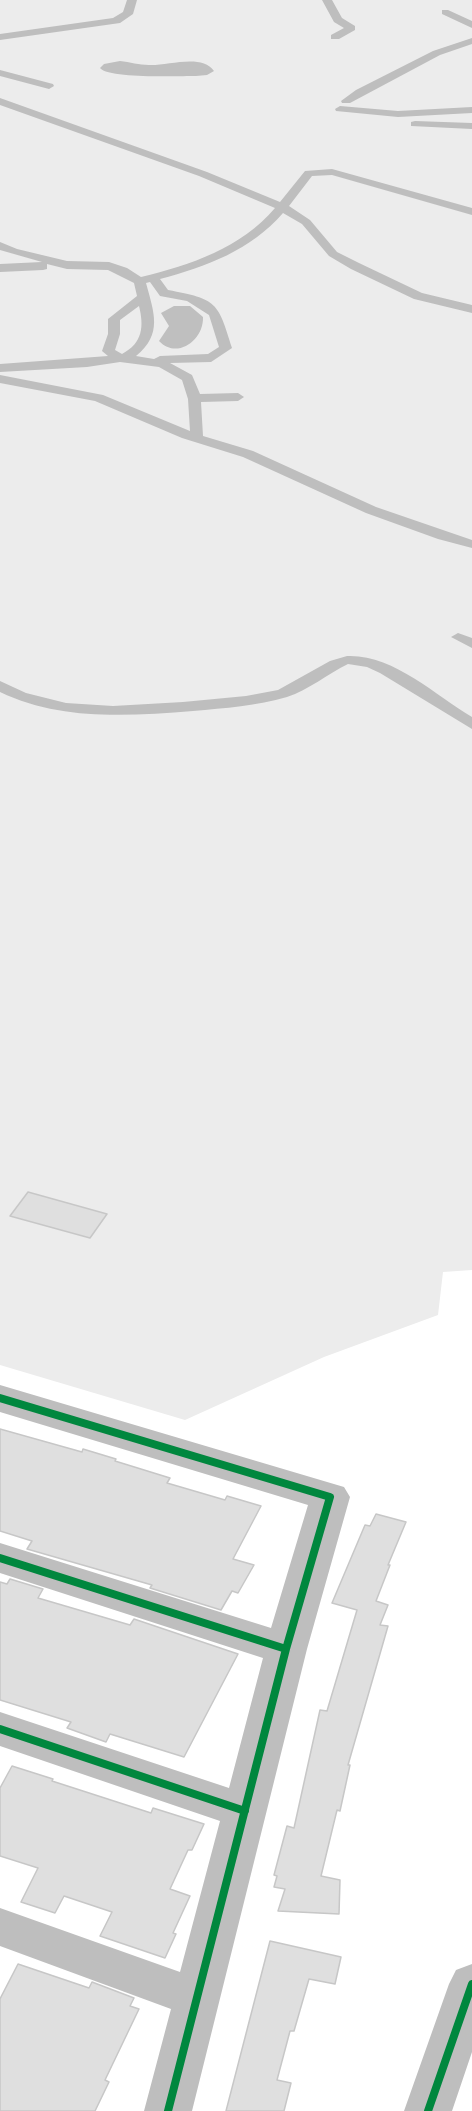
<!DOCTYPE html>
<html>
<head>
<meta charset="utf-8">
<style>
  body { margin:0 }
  canvas { display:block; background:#fff }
</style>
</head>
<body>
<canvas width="472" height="2111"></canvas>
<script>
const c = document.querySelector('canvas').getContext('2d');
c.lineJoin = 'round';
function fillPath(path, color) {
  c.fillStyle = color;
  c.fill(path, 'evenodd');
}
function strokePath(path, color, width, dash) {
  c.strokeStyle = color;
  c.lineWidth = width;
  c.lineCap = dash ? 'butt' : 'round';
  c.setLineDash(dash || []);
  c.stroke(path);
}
fillPath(new Path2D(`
  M0,0H472V1270L443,1272L438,1315L324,1357L185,1420L0,1365Z`), '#ececec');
fillPath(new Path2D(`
  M120,61C130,62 139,65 149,65C167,66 202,53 214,71L207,75L196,76C179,76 109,79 100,68L104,64Z
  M174,306H190L203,317C204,340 177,360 159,341L169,326L161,313Z`), '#bfbfbf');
const building = new Path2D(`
  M28,1192L107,1214L90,1238L10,1216Z
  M0,1429L82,1452L83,1449L116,1459L115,1461L170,1478L167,1483L225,1500L227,1496L261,1506L233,1559L254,1565L238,1593L232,1591L221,1610L150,1588L152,1585L27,1549L32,1541L0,1531Z
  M376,1514L406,1522L388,1565H390L376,1601L388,1605L380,1625L388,1626L348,1765H350L340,1811L337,1810L321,1876L340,1880L339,1914L278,1911L285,1889L274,1887L277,1876L274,1875L287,1826L294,1828L320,1710L327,1711L357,1610L332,1603L365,1525L370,1526Z
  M10,1579L43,1589L38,1598L130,1625L134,1619L238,1654L184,1757L110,1734L106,1742L67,1728L71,1722L0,1700V1582L7,1584Z
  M12,1766L53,1779L52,1781L151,1813L153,1808L204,1824L192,1850H188L170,1889L190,1896L173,1933L176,1934L165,1958L100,1936L112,1912L64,1896L55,1913L21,1902L38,1868L0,1856V1788Z
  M270,1941L341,1957L335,1984L309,1979L294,2031H290L277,2080L291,2083L284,2111H226Z
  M18,1964L89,1988L92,1982L134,1998L130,2006L139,2009L105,2080L109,2082L95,2111H0V1999Z`);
fillPath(building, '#dfdfdf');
strokePath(building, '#c7c7c7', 1.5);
fillPath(new Path2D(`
  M127,0H137L133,14L120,23L0,40V34L113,18L123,12Z
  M322,0H332L342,18L355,26V30L339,39H331V35L344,28L334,22Z
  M442,10H448L472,21V28L442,14Z
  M472,38V44L440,55L350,103H342L341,101L356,90L433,51Z
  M0,70L53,84L54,86L49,89L0,76Z
  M0,98L207,172L280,202L305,171L332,169L472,208V215L332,175L312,176L289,206L310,220L337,252L359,263L422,293L472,305V313L414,299L351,269L329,256L302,224L283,213C251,250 206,267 160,279L168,290C217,299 218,302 232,348L211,362L170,363L192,375L200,394L238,393L244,397L238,401L201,402L203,436L253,451L376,507L472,540V548L438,539L366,513L243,457L182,438L95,401L0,383V375L103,395L190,431L188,399L182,380L159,367L120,362L87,367L0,372V364L108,356L102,351L108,334V319L137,296L134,283L108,270L67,269L47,264V269L43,270L0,272V264L42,262L0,250V242L17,249L67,261L109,262L127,268L141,277C191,265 241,248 275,208L199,176L0,105ZM150,282L160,296L187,301L209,315L219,347L208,354L160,356L154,359L136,356C163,334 154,313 146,283ZM139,306C144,326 143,343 122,354L115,350L120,334V320Z
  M340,106L398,111L472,107V113L398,117L336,111L335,109Z
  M415,121L472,123V129L411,126V122Z
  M458,633L472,638V648L451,637Z
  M347,656C393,654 435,695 472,717V729L380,673L367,667L348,664C327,674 309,690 287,697C257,706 225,708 193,711C128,716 60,721 0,692V681L26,693L66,703L113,706L183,702L246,696L278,690L330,661Z`), '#bebebe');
fillPath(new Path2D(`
  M0,1385L344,1487L350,1497L307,1649L192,2111H144L171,2009L0,1946V1908L180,1972L220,1821L0,1746V1712L229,1788L263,1658L0,1573V1543L271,1628L308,1505L0,1412Z
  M472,1964V2052L452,2111H404L449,1984L456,1970Z`), '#bebebe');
strokePath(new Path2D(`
  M0,1398L330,1497L286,1649L168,2111
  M0,1558L286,1649
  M0,1729L245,1811
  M428,2111L472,1984`), '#00873e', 8);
</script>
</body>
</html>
